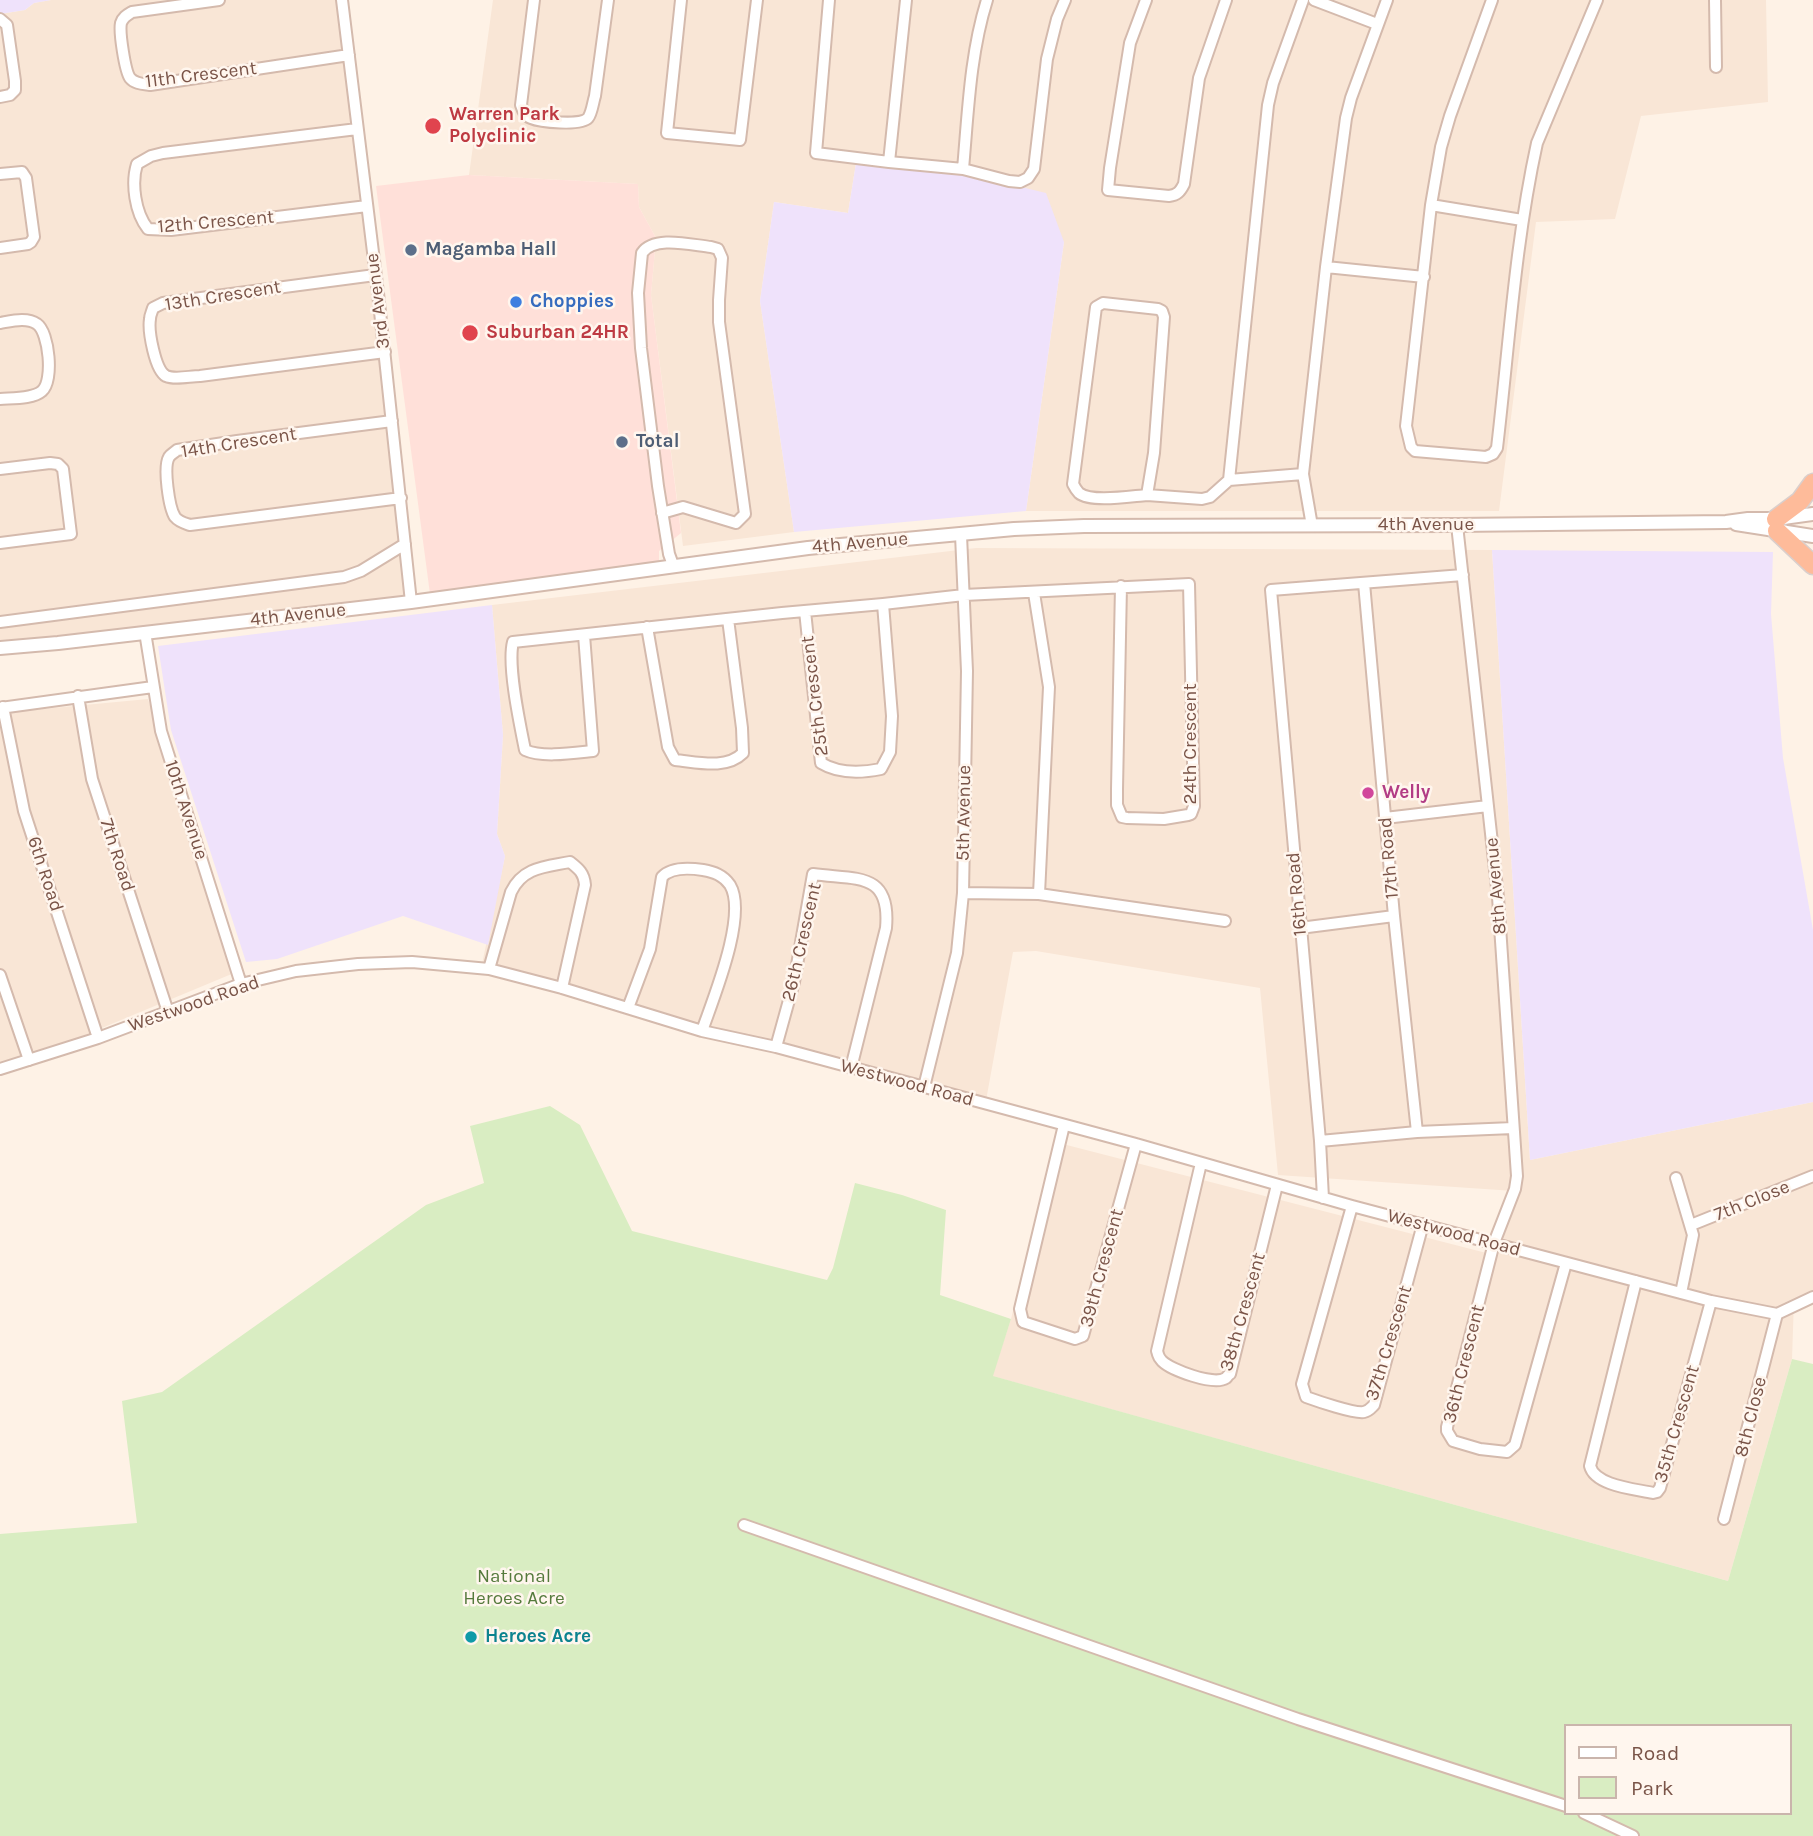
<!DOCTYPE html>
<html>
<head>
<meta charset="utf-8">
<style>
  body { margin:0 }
  #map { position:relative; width:1813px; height:1836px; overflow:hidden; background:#fef2e6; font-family:Karla,sans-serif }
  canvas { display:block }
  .legend { position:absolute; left:1564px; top:1724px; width:228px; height:91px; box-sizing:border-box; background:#fff6ee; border:2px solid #cab5ac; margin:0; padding:9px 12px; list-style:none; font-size:21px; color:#7a5448 }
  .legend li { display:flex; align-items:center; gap:14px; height:35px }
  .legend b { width:35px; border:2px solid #cab5ac }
</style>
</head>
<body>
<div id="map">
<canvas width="1813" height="1836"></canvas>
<ul class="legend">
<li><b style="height:9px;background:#fff"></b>Road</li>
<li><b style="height:19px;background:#d9edc2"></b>Park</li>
</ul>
</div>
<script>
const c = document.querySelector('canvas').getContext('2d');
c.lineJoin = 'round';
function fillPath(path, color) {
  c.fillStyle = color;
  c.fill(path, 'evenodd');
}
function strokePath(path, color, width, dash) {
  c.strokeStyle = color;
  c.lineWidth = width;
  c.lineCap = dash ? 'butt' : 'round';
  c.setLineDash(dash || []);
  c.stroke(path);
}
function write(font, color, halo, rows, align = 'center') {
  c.font = font + ' Karla,sans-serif';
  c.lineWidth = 5;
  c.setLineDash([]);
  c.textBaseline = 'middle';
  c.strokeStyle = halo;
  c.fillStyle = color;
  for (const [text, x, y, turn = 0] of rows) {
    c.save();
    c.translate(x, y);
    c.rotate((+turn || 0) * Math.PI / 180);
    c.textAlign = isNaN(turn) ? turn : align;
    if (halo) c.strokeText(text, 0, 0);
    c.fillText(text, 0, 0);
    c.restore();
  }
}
fillPath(new Path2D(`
  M51,0H337L410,600L0,647V14L25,10L34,3Z
  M493,0H1766L1768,102L1641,116L1615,219L1536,222L1499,511H1026L1064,242L856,163L848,213L774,202L760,301L794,532L683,546L651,295L656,238L639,207L638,184L469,175Z
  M976,548L1492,550L1530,1160L1813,1102V1293L1794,1300L1792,1359L1728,1581L992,1376L1011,1319L1055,1142L1498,1256L1514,1191L1278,1175L1260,988L1036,951L1013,952L985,1106L482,964L505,856L497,834L503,735L492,605Z
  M148,699L234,973L61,1045L0,1076V713Z`), '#f9e6d6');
fillPath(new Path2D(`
  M469,175L638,184L639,207L656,238L651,295L681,533L659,551V563L430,594L376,186Z`), '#ffe0d9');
fillPath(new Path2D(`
  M0,0H51L34,3L25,10L0,14Z
  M856,163L984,178L1046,193L1064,242L1026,511L794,532L760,301L774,202L848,213Z
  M1492,550L1773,552L1771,614L1783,758L1813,930V1102L1530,1160Z
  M492,605L503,735L497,834L505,856L488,945L403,916L277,959L246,962L171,730L158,646Z`), '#efe2fb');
fillPath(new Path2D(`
  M550,1106L580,1125L632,1231L827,1280L833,1268L855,1183L902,1195L946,1210L940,1295L1011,1319L993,1376L1728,1581L1792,1359L1813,1364V1836H0V1534L137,1523L122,1401L162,1392L426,1205L484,1183L470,1126ZM1566,1726H1790V1813H1566Z`), '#d9edc2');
const minor = new Path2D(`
  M219,0L132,12C127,15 123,17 121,23C119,32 125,71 130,78C135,84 143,84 150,85L349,55
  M342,0L378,293L411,602
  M534,0L521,105C523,111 525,116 531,118C540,122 581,126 588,118C592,113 593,102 595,96L608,0
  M681,0L667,133L740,140L757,0
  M829,0L816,153L889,162L963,169L1009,181L1020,182L1028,178L1034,169L1047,59L1057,19L1065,0
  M1146,0L1130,43L1110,168L1108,190L1169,196C1177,195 1180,192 1184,184L1199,78L1226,0
  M1314,0L1377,24
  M1492,0L1450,116L1441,147L1431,205L1406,426L1411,447L1415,451L1486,457L1493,454L1497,448C1509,346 1515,243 1537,143L1597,0
  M1715,0L1716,67
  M0,19L7,25L15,81V90L10,95L0,97
  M357,129L163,153L151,156L137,164C131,183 135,213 148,229L171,230L367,206
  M889,162L906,0
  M963,169C968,113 970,54 987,0
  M0,174L22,172L26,178L34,237L31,242L28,244L0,248
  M1431,205L1522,220
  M1326,267L1424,277
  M375,275L163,303L153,308C152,312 150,315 150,319C148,331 155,370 166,376C175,380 190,376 200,376L385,352
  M0,323C12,321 27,317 37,324C49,332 54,381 42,391C33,399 12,398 0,399
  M392,421L237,441L177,450C174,453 171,454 169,457C163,467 169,508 175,517C179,522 184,523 190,525L401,498
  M0,469L50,463L58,464L63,469L71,534L0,543
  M1303,474L1229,480L1268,105L1273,83L1303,0
  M1147,495C1132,496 1091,503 1079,493C1076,490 1075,488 1073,484L1096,307L1103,303L1158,309L1162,311L1164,317L1154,453L1147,495L1202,499L1210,497L1229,480
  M662,513L683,507L736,523L745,514L719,322V300L722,258L718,249L711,247C691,245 654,235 642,253L638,293L641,348L658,486L669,554L673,565
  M1457,525L1498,897L1517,1176L1515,1189L1494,1243L1447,1427V1431L1453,1441L1480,1449L1507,1452L1515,1445L1566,1263
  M1312,526L1303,474L1326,267L1346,118L1351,98L1387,0
  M1364,583L1394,916L1417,1132
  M1034,593L1049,687L1039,894L1225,921
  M805,611L821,763C839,774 861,773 881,769L890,752L892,716L883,604
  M0,622L344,577L361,571L405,544
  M647,627L668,747L675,760C697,762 726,770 743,753L742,728L728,619
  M145,632L161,731L241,984
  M584,635L593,751C574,753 542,758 525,750C520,725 507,665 513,642L782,613L883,604L964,595L1189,584L1194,806L1191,814L1188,815L1164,819L1127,818L1122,817L1117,805V789L1121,586
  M78,696L92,779L168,1012
  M3,707L24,811L98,1038
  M0,708L153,687
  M1385,818L1488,806
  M963,893L1039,894
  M1300,928L1394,916
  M489,969L511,892C523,867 545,867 570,862C579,869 584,873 585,885L562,988
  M0,975L29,1060
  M628,1008L650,949L662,877C671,867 690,868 703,870C714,872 723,875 730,885C748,915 713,999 702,1031
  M776,1047L794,982L813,874C856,880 891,871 886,928L851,1068
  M0,1069L98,1038L241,984L296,971L358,964L412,962L489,969L562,988L702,1031L776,1047L1136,1144L1352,1206L1711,1301L1777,1314L1813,1297
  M924,1087L957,953L963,893L967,671L961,535
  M1064,1125L1020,1309L1023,1322L1075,1339L1083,1336L1136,1144
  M1320,1141L1417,1132L1513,1128
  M1201,1163L1157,1351C1159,1357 1158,1357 1162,1361C1171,1370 1214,1386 1226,1378C1227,1377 1228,1375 1230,1374L1277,1185
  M1676,1178L1693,1235L1681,1293
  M1323,1198L1320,1141L1271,590L1463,575
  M1352,1206L1302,1384L1306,1397C1317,1401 1355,1414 1364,1412C1369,1411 1371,1408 1374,1405L1423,1224
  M1691,1225L1813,1176
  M1636,1281L1590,1466C1595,1486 1636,1489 1653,1493L1657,1492L1660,1488L1711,1301
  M1724,1519L1777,1314
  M744,1525L1298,1719L1566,1806
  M1584,1813L1633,1836`);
const tertiary = new Path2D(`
  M1736,524L1813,536
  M0,648L58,643L411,602L808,548L1014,529L1084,526L1457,525L1726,522L1748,519H1776L1813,514`);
const trunk = new Path2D(`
  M1776,519L1800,501L1813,483
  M1777,531L1813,565`);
strokePath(minor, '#d4baad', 14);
strokePath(tertiary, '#d4baad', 16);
strokePath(trunk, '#dacfcc', 21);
strokePath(minor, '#fff', 10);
strokePath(tertiary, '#fff', 12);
strokePath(trunk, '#febb9a', 18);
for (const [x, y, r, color] of [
  [433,126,9,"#e0444e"],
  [411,250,7,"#5c6f8a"],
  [516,302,7,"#3f7fe0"],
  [470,333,9,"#e0444e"],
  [622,442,7,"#5c6f8a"],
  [1368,793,7,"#d1479c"],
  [471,1637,7,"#0f9aa8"]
]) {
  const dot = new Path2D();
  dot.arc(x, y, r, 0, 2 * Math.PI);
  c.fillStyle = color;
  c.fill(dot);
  strokePath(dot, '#fff6ee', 2.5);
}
write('19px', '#7a5448', '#fff6ee', [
  ["11th Crescent",201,75,-7],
  ["12th Crescent",216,222,-5],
  ["13th Crescent",223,296,-9],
  ["3rd Avenue",378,301,-97],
  ["14th Crescent",239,443,-9],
  ["4th Avenue",1426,525],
  ["4th Avenue",860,543,-5],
  ["4th Avenue",298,615,-6],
  ["25th Crescent",815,696,-97],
  ["24th Crescent",1191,744,-90],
  ["10th Avenue",186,810,72],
  ["5th Avenue",964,813,-89],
  ["7th Road",117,855,72],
  ["17th Road",1389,858,-95],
  ["6th Road",45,874,72],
  ["8th Avenue",1496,886,-95],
  ["16th Road",1297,894,-95],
  ["26th Crescent",802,942,-77],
  ["Westwood Road",194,1004,-19],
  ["Westwood Road",907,1083,15],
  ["7th Close",1752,1201,-22],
  ["Westwood Road",1454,1233,15],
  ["39th Crescent",1102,1268,-75],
  ["38th Crescent",1243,1312,-74],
  ["37th Crescent",1389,1343,-73],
  ["36th Crescent",1464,1364,-76],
  ["8th Close",1751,1417,-76],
  ["35th Crescent",1677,1424,-74]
]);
write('bold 19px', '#be3a42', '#fff6ee', [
  ["Warren Park",449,115],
  ["Polyclinic",449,137],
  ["Suburban 24HR",486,333]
], 'left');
write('bold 19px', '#4e5e75', '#fff6ee', [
  ["Magamba Hall",425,250],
  ["Total",636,442]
], 'left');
write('bold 19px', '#366cbe', '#fff6ee', [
  ["Choppies",530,302]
], 'left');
write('bold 19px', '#b23c85', '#fff6ee', [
  ["Welly",1382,793]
], 'left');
write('19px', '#557a3c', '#fff6ee', [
  ["National",514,1577],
  ["Heroes Acre",514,1599]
]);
write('bold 19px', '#0d838f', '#fff6ee', [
  ["Heroes Acre",485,1637]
], 'left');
</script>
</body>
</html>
